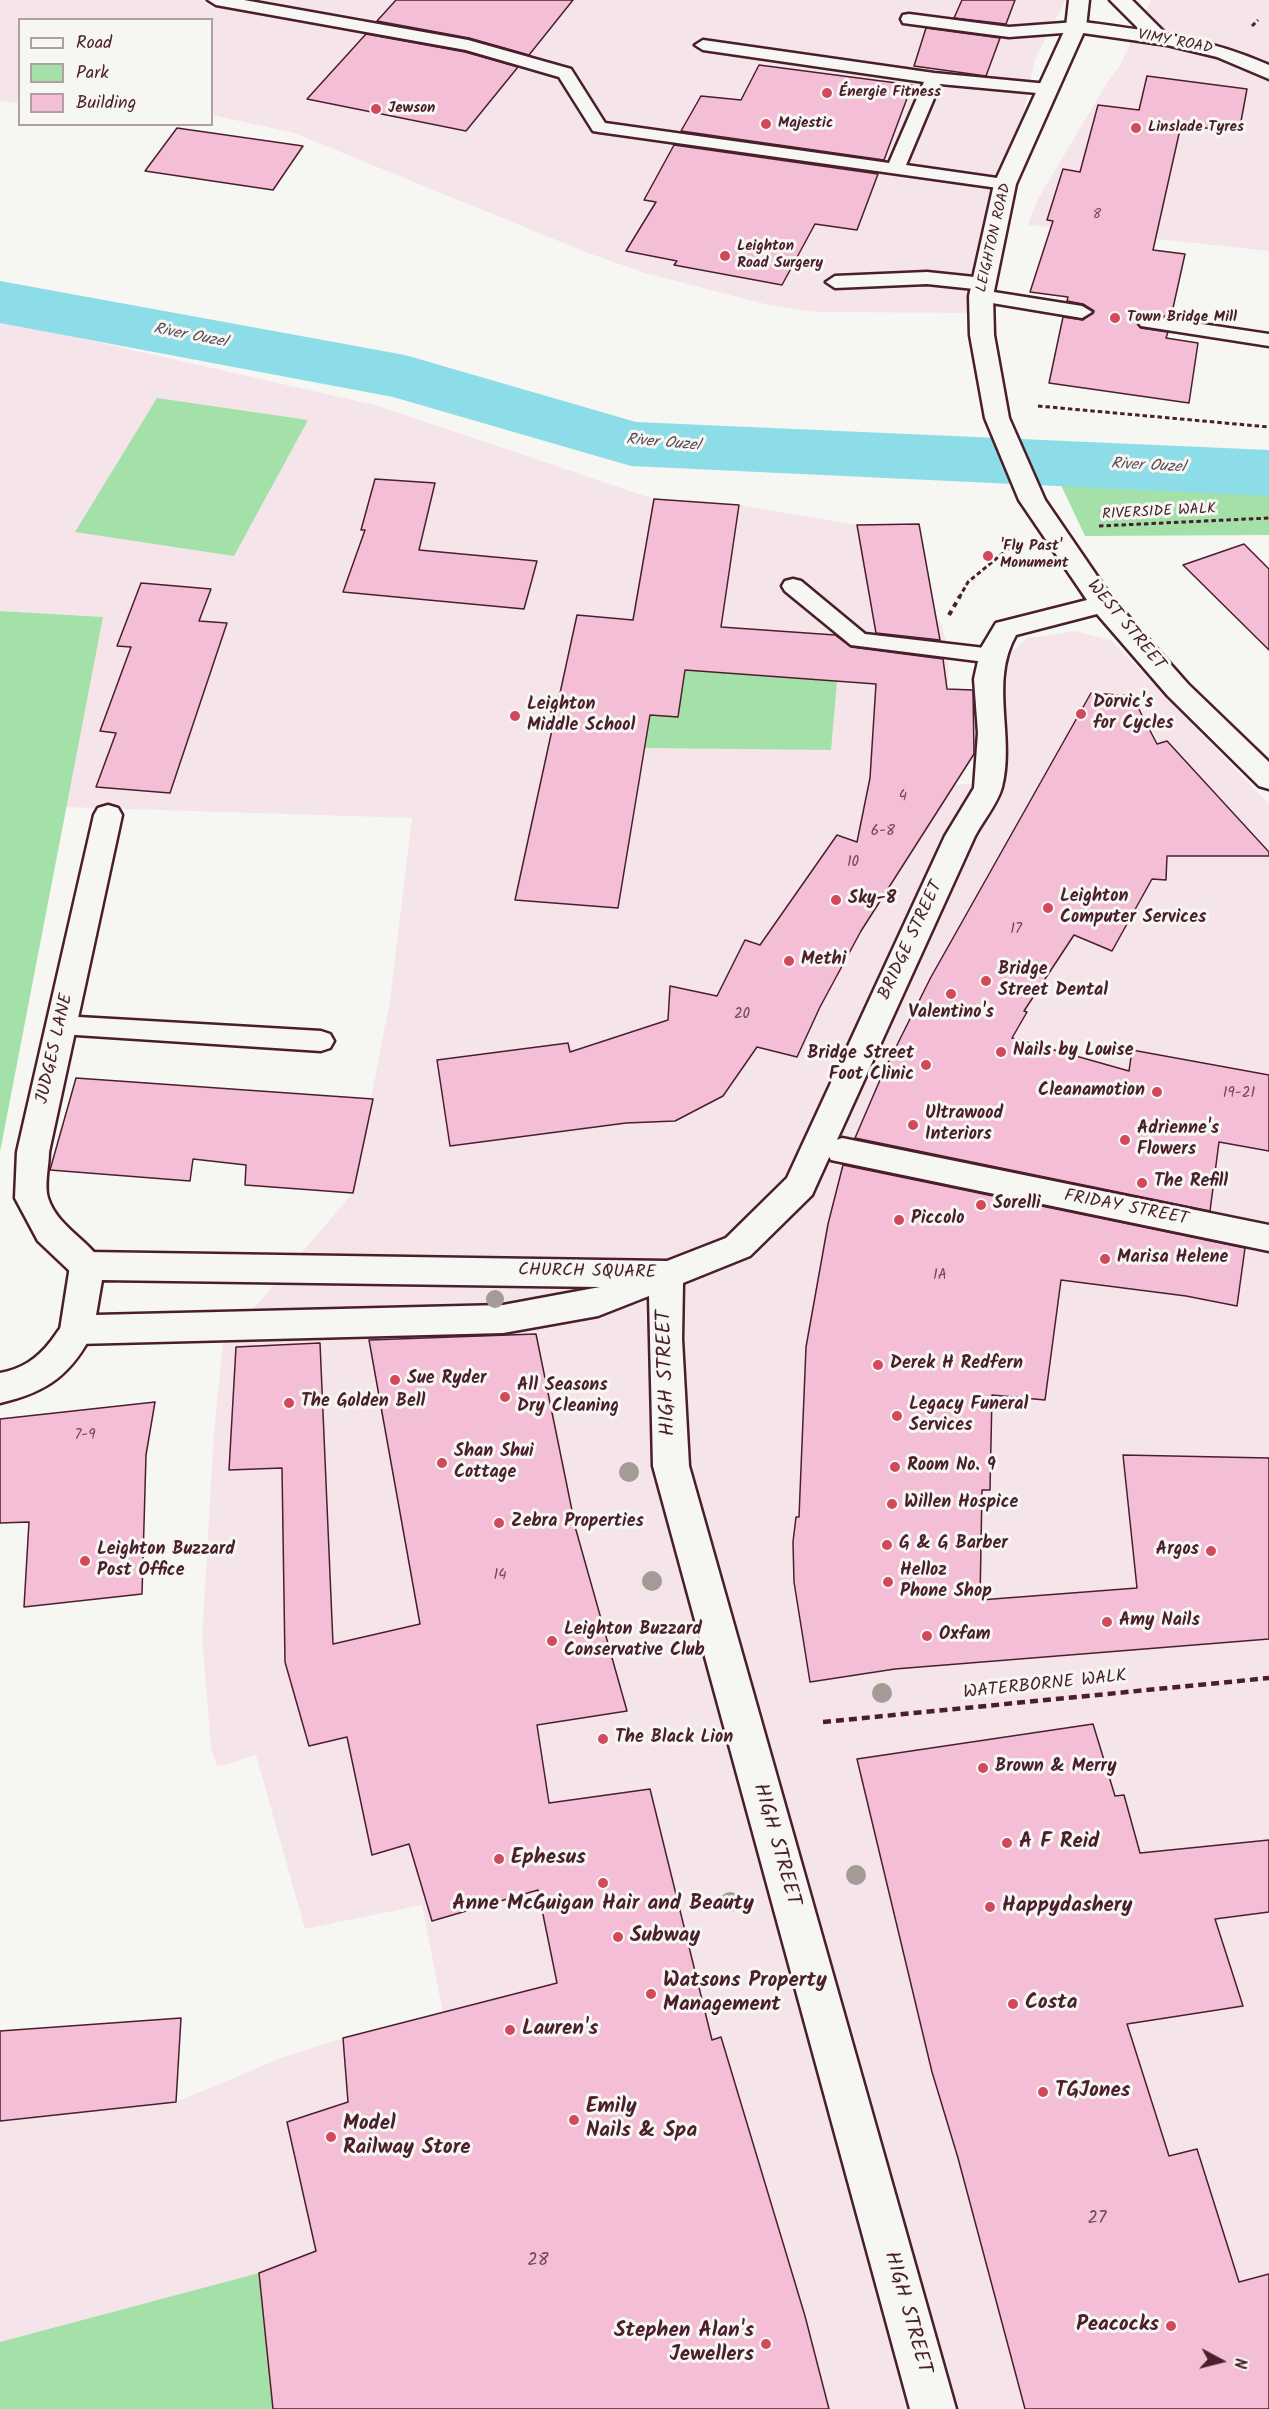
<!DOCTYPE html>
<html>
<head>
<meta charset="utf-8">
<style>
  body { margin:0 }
  #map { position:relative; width:1269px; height:2409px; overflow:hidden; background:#f6f6f2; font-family:Kalam,sans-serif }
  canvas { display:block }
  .legend { position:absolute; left:18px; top:18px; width:195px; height:108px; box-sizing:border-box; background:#f6f6f2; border:2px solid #b1a0a2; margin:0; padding:8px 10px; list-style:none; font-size:18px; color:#4a1f2b }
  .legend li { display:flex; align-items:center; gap:12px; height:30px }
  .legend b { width:30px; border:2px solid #b1a0a2 }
  .north { position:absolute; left:1191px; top:2331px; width:60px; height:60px; -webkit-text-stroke:4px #f6f6f2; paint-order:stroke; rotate:97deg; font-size:16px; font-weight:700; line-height:24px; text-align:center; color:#4a1f2b }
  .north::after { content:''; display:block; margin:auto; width:21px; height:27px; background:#4a1f2b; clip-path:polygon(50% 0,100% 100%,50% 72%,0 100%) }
</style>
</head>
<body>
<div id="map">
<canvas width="1269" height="2409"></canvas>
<ul class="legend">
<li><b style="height:8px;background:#f6f6f2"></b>Road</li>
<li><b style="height:16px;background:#a3e1a8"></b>Park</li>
<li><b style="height:16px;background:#f4bed7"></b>Building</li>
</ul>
<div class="north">N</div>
</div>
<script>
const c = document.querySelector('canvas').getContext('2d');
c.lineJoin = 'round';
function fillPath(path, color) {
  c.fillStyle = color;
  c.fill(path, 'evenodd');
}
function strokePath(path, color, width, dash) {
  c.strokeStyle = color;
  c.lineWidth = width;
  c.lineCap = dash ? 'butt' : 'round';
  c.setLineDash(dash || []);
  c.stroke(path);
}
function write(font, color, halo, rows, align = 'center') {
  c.font = font + ' Kalam,sans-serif';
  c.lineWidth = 6;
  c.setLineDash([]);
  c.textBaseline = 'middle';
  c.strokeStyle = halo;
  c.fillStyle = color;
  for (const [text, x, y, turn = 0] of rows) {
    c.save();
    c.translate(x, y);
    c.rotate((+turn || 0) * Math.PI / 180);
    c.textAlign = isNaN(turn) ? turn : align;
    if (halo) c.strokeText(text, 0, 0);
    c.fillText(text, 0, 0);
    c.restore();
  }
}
fillPath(new Path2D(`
  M0,0H1066L1035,59L980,313L817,312L769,305L645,273L588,253L294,133L212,115V20H20L19,103L0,101Z
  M1151,0H1269V251L1028,225L1038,199L1108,81L1119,67Z
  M0,320L375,405L654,499L739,505L857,525L872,612L934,611L942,626L949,653L945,786L999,781L1006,656L1028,638L1076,631L1112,641L1269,804V2409H0V2121L176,2102L284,2057L343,2038L443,2013L422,1905L305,1929L256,1755L217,1767L211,1748L202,1638L214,1433L223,1344L353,1193L390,1000L412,818L65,807L103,617L0,611Z`), '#f5e5ea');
fillPath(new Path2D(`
  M157,398L308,420L234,556L75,532Z
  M1052,466L1269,476V535L1085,536Z
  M0,611L103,617L0,1152Z
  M685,670L837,681L831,750L645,748L650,715L678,717Z
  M259,2273L273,2409H0V2342Z`), '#a3e1a8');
fillPath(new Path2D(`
  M0,281L405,355L636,422L1269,450V496L631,466L393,397L0,323Z`), '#8cdde8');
const building = new Path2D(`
  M396,0H573L529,55L469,38L377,21Z
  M962,0H1015L1006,24L954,18Z
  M926,28L1000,38L986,76L914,66Z
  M366,34L465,52L518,67L466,131L307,99Z
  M759,65L912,85L884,160L681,131L701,96L741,100Z
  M1147,76L1247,89L1239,132L1181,125L1153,250L1185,254L1171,317L1147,314L1139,317L1136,322L1141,328L1168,332L1166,338L1198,343L1189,403L1049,383L1063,317L1083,320L1094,311L1083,304L1067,301L1068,297L1030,292L1053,221L1047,220L1063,169L1080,172L1098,105L1139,110Z
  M177,128L303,146L273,190L145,171Z
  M674,145L878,174L857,230L815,224L782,285L674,265L677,261L626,251L656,202L644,200Z
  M375,479L435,483L419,550L537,561L524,609L343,592L365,530H361Z
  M654,499L739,505L721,627L835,635L851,647L943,659L947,689L973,690L974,754L861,931L820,1007L797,1057L757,1047L723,1096L675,1121L626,1123L450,1146L437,1060L568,1043L570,1052L668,1020L670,986L717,996L745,940L760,945L837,835L857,842L870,778L876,684L685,670L678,717L650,715L618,908L515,900L577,615L633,620Z
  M919,524L940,640L876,633L857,525Z
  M1244,544L1269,569V650L1183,565Z
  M141,583L211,589L199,621L227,623L170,793L96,787L116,733L100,731L131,647L117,646Z
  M1091,693L1132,696L1157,744L1167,741L1269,852V856H1167L1166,880L1152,879L1112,951L1074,935L1024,1011L1027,1012L1012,1038L1129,1071L1132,1050L1269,1075V1151L1219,1142L1210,1211L855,1138L883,1073L931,977Z
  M76,1078L373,1099L353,1193L245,1185L246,1165L193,1159L190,1181L50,1170Z
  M843,1165L1245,1248L1237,1306L1186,1296L1061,1280L1045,1400L992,1395L990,1490H982L980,1600L1137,1588L1123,1455L1269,1458V1639L895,1669L810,1682L794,1582L793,1542L796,1517H799L806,1347L828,1224Z
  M536,1334L576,1530L627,1711L537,1725L549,1803L650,1789L712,2040L721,2037L805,2316L829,2409H273L259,2273L316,2251L287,2122L348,2102L343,2038L557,1983L538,1890L432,1921L409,1844L372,1855L347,1737L309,1746L285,1662L282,1468L229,1470L236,1347L320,1343L333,1644L420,1624L369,1340Z
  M155,1402L146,1455L142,1594L24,1607L29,1522L0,1523V1419Z
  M1093,1724L1115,1796L1124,1795L1140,1853L1269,1840V1912L1215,1919L1243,2006L1127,2024L1169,2156L1197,2149L1239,2282L1269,2274V2409H1025L958,2158L932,2072L857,1759Z
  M181,2018L176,2102L0,2121V2031Z`);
fillPath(building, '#f4bed7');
strokePath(building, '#4a1f2b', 1.5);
const lane = new Path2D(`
  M208,0H244L468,40L571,69L605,123L889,163L924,82L703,50L695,45L703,40L934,73L1048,84L1057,89L1048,94L940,84L906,165L1011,180L1014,184L1005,189L599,132L593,131L559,77L466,50L216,5Z
  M909,14L1009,27L1076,22L1084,27L1076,32L1009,37L903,23L901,19L903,15Z
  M927,272L984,278L994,284L984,290L927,284L835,288L826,282L835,276Z
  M981,290L1082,306L1092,312L1082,318L974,300L971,296L974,292Z
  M1148,316L1269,334V346L1141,326L1138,322L1141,318Z
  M793,579L801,581L865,634L993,649L1001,651L1004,656L1001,661L993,663L851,645L785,591L782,586L785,581Z
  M61,1016L321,1031L330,1034L334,1041L330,1048L321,1051L61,1034L52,1032L48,1025L52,1018Z`);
const street = new Path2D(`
  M1076,21C1144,30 1206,37 1269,65V79L1217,57L1167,45L1069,31L1066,27L1069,23Z
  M108,805L118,808L122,815L49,1152C49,1165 44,1186 48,1198C58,1228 90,1240 104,1266L99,1276L87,1280L75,1276L38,1241L15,1198L17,1152L94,815L98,808Z
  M842,1138L1269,1225V1251L831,1160L826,1151L831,1142Z
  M77,1316L89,1320L94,1330C72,1374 48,1392 0,1403V1373C22,1369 37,1359 51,1341C60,1329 63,1321 77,1316Z`);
const secondary = new Path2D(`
  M1069,0H1089L1086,27L1016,184L993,296L994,335L1009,418L1045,500L1112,598L1188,684L1269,762V789L1259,786L1168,696L1097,614L1016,635C989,682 1015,736 1002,787C998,803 983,821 975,836L816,1186L812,1195L750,1256L683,1283L682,1339L689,1466L956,2409H910L653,1466L649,1296L598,1316L503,1333L77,1344L65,1340L60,1330L70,1266L75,1256L87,1252L667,1261L726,1238L787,1178L945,836L974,788L978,733L974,679L981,648L996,623L1087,600L1019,500L985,418L970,335L969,296L994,184L1066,27ZM102,1280L600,1287L503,1305L96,1315Z
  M1110,0H1132L1167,35L1170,39L1167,43H1153Z`);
strokePath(lane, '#4a1f2b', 5);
strokePath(street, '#4a1f2b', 5);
strokePath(secondary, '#4a1f2b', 5);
strokePath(new Path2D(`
  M1252,26L1258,20
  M1038,406L1269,427
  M1099,526L1269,518
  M959,598L968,582L1014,544`), '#4a1f2b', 3, [4.5, 3]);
strokePath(new Path2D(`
  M949,615L960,596`), '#4a1f2b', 4, [5, 4.5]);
strokePath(new Path2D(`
  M823,1722L1269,1678`), '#4a1f2b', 4.5, [8, 5]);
fillPath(lane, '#f6f6f2');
fillPath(street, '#f6f6f2');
fillPath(secondary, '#f6f6f2');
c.fillStyle = '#a49b96';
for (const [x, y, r] of [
  [495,1299,9],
  [629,1472,10],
  [652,1581,10],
  [882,1693,10],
  [856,1875,10],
  [730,1902,10]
]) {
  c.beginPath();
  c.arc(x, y, r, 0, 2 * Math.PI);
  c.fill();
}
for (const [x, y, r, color] of [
  [827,93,6,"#d1495b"],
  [376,109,6,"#d1495b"],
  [766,124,6,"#d1495b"],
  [1136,128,6,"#d1495b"],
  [725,256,6,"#d1495b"],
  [1115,318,6,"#d1495b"],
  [988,556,6,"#d1495b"],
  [1081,714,6,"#d1495b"],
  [515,716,6,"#d1495b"],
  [836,900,6,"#d1495b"],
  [1048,908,6,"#d1495b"],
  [789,961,6,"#d1495b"],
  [986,981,6,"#d1495b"],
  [951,994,6,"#d1495b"],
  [1001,1052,6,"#d1495b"],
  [926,1065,6,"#d1495b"],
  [1157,1092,6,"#d1495b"],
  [913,1125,6,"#d1495b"],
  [1125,1140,6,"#d1495b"],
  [1142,1183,6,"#d1495b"],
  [981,1205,6,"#d1495b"],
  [899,1220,6,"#d1495b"],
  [1105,1259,6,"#d1495b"],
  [878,1365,6,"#d1495b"],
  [395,1380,6,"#d1495b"],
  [505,1397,6,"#d1495b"],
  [289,1403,6,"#d1495b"],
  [897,1416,6,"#d1495b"],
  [442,1463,6,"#d1495b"],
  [895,1467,6,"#d1495b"],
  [892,1504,6,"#d1495b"],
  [499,1523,6,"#d1495b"],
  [887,1545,6,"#d1495b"],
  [1211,1551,6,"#d1495b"],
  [85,1561,6,"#d1495b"],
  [888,1582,6,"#d1495b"],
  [1107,1622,6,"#d1495b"],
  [927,1636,6,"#d1495b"],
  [552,1641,6,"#d1495b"],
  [603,1739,6,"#d1495b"],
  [983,1768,6,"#d1495b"],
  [1007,1843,6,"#d1495b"],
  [499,1859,6,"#d1495b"],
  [603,1883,6,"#d1495b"],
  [990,1907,6,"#d1495b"],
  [618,1937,6,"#d1495b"],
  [651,1994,6,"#d1495b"],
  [1013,2004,6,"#d1495b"],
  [510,2030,6,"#d1495b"],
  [1043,2092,6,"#d1495b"],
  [574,2120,6,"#d1495b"],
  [331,2137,6,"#d1495b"],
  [1171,2326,6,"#d1495b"],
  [766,2344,6,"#d1495b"]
]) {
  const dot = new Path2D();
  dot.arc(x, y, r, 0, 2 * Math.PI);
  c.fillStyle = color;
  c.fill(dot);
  strokePath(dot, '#f6f6f2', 2);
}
write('14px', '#744756', null, [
  ["8",1097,216]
]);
write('15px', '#4a1f2b', '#f6f6f2', [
  ["VIMY ROAD",1175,43,11],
  ["LEIGHTON ROAD",995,238,-77],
  ["RIVERSIDE WALK",1159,513,-3]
]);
write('bold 15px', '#4a1f2b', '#f6f6f2', [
  ["Énergie Fitness",839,93],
  ["Jewson",388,109],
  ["Majestic",778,124],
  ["Linslade Tyres",1148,128],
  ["Leighton",737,247],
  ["Road Surgery",737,264],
  ["Town Bridge Mill",1127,318],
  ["'Fly Past'",1000,547],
  ["Monument",1000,564]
], 'left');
write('15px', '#744756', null, [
  ["4",903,797],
  ["6-8",883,832],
  ["10",853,863],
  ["17",1016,930],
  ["20",742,1015],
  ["19-21",1239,1094],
  ["1A",940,1276],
  ["7-9",85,1436],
  ["14",500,1576]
]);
write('italic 16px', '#5a4e5a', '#f6f6f2', [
  ["River Ouzel",190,337,11],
  ["River Ouzel",663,444,5],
  ["River Ouzel",1148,467,3]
]);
write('18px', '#4a1f2b', '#f6f6f2', [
  ["WEST STREET",1125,626,50],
  ["BRIDGE STREET",912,941,-65],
  ["JUDGES LANE",56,1049,-77],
  ["FRIDAY STREET",1126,1209,11],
  ["CHURCH SQUARE",587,1273,1],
  ["WATERBORNE WALK",1045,1686,-6]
]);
write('bold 18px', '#4a1f2b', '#f6f6f2', [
  ["Dorvic's",1093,704],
  ["for Cycles",1093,725],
  ["Leighton",527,706],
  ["Middle School",527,727],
  ["Leighton",1060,898],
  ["Computer Services",1060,919],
  ["Sky-8",848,900],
  ["Methi",801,961],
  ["Bridge",998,971],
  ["Street Dental",998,992],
  ["Valentino's",951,1014,"center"],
  ["Nails by Louise",1013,1052],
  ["Bridge Street",914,1055,"right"],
  ["Foot Clinic",914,1076,"right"],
  ["Cleanamotion",1145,1092,"right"],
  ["Ultrawood",925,1115],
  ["Interiors",925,1136],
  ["Adrienne's",1137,1130],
  ["Flowers",1137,1151],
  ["The Refill",1154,1183],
  ["Sorelli",993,1205],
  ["Piccolo",911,1220],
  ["Marisa Helene",1117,1259],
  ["Derek H Redfern",890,1365],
  ["Sue Ryder",407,1380],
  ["All Seasons",517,1387],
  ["Dry Cleaning",517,1408],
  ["The Golden Bell",301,1403],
  ["Legacy Funeral",909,1406],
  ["Services",909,1427],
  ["Shan Shui",454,1453],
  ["Cottage",454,1474],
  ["Room No. 9",907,1467],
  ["Willen Hospice",904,1504],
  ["Zebra Properties",511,1523],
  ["G & G Barber",899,1545],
  ["Leighton Buzzard",97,1551],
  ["Post Office",97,1572],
  ["Argos",1199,1551,"right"],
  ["Helloz",900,1572],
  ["Phone Shop",900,1593],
  ["Amy Nails",1119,1622],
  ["Leighton Buzzard",564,1631],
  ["Conservative Club",564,1652],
  ["Oxfam",939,1636],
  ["The Black Lion",615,1739],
  ["Brown & Merry",995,1768]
], 'left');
write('18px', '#744756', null, [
  ["27",1097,2220],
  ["28",538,2262]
]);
write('21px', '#4a1f2b', '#f6f6f2', [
  ["HIGH STREET",668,1373,-92],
  ["HIGH STREET",775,1845,74],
  ["HIGH STREET",906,2313,74]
]);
write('bold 21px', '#4a1f2b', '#f6f6f2', [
  ["A F Reid",1019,1843],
  ["Ephesus",511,1859],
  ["Anne McGuigan Hair and Beauty",603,1905,"center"],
  ["Happydashery",1002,1907],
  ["Subway",630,1937],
  ["Watsons Property",663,1982],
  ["Management",663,2006],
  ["Costa",1025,2004],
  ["Lauren's",522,2030],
  ["TGJones",1055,2092],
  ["Emily",586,2108],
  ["Nails & Spa",586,2132],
  ["Model",343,2125],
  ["Railway Store",343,2149],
  ["Peacocks",1159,2326,"right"],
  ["Stephen Alan's",754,2332,"right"],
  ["Jewellers",754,2356,"right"]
], 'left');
</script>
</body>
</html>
